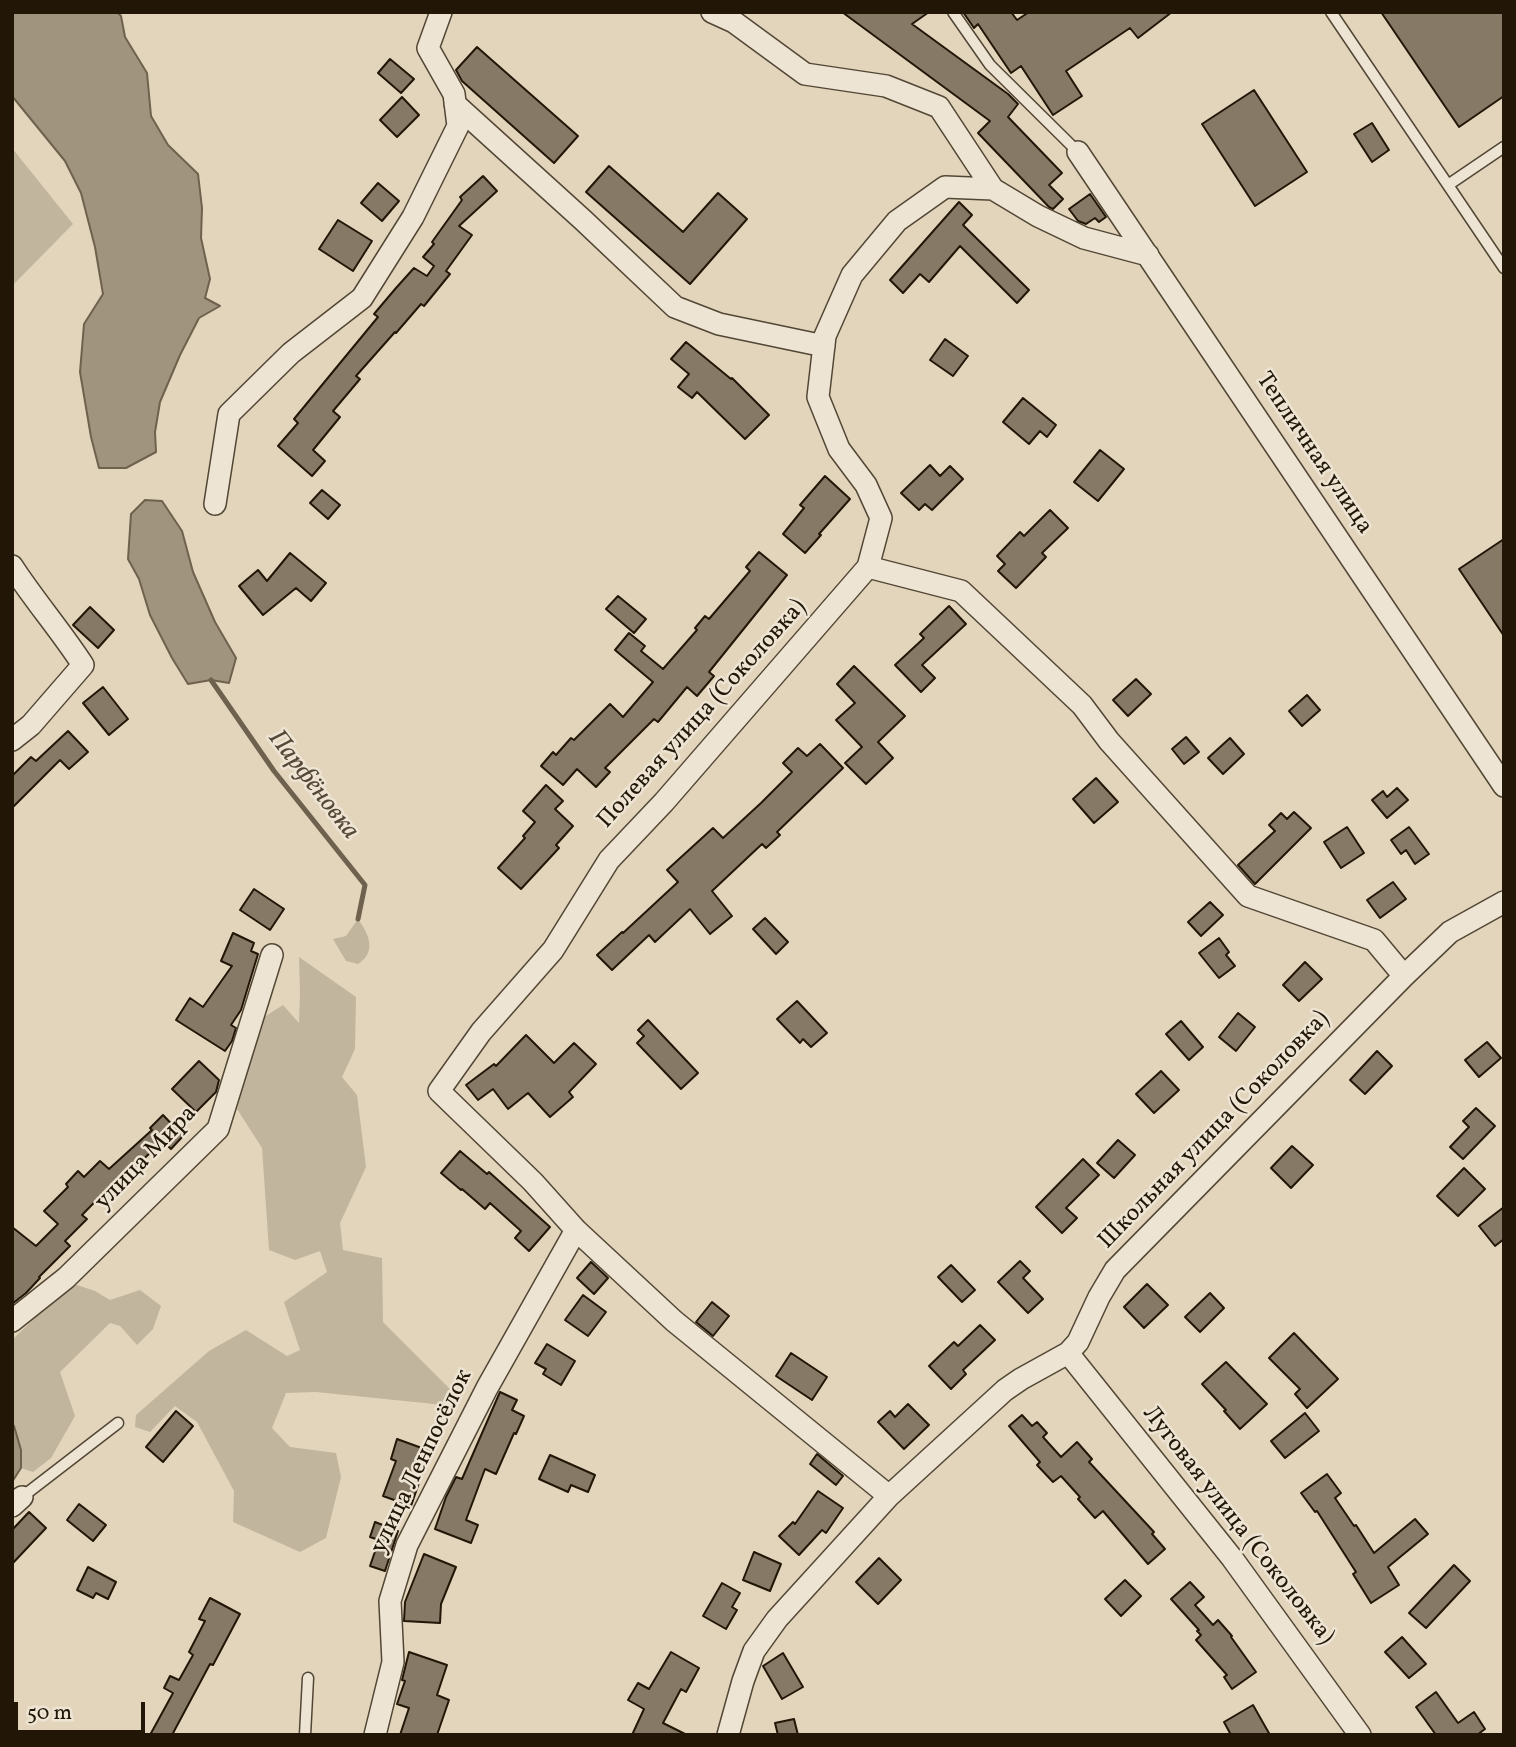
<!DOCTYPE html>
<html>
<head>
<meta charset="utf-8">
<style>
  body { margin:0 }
  #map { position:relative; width:1516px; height:1747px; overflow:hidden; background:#e3d5bc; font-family:Vollkorn,serif }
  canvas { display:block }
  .frame { position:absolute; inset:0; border:14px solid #221607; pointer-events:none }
  .scale { position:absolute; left:14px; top:1702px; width:131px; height:32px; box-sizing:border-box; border:4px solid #221607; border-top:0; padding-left:9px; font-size:21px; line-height:24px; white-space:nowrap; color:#221607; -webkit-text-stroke:5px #ede4d3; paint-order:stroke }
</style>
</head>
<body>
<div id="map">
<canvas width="1516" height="1747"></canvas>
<div class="frame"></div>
<div class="scale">50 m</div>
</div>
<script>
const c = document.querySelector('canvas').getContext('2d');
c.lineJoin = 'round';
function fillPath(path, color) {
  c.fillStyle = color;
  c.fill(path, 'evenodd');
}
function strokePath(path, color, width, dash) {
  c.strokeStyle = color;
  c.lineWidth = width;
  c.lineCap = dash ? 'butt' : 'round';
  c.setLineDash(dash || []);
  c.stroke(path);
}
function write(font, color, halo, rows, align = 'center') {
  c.font = font + ' Vollkorn,serif';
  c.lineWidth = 5;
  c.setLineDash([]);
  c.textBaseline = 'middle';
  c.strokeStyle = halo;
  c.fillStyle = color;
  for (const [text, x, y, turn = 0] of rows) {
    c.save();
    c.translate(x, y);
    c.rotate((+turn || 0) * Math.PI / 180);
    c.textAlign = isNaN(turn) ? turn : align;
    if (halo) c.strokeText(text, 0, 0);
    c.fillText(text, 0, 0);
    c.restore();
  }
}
fillPath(new Path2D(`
  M12,148L73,224L12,286Z
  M358,919C369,934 377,952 358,964L346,961L333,939L346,936Z
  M299,957L356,997L355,1049L342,1077L357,1095L366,1167L340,1223L343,1250L382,1258L383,1322L451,1390L444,1405L316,1392L286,1393L272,1428L290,1447L336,1453L341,1477L326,1538L300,1552L233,1522L234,1491L197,1422L175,1406L150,1432L135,1427L136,1415L209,1351L246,1330L287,1356L300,1350L284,1302L327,1272L320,1251L295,1260L269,1250L262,1148L237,1109L261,1019L283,1005L299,1023L300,993Z
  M71,1283L95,1291L110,1300L140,1290L161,1306L153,1329L137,1345L120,1326L110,1323L60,1372L75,1416L51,1458L33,1472L21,1468V1450L12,1424V1340Z`), '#c2b59d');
const water = new Path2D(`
  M12,12H117L121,16L125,37L147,73L151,116L168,145L198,174L202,208L201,238L210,279L205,298L220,306L199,318L180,355L160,402L155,432L156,452L126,468H99L91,437L80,372L84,324L103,294L95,247L81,193L65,161L12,96Z
  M145,500L162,501L182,531L193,572L215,622L236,658L229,683L211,680L188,684L172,658L150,615L139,579L128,559L131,514Z
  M12,1424L14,1426L21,1450V1468L12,1482Z`);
fillPath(water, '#a1947e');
strokePath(water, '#6e624e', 2);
strokePath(new Path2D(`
  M211,680L274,771L365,885L358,919`), '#6e624e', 5);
const building = new Path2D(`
  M842,12H929L912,24L1008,94L1018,104L1008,117L1062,173L1049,185L1063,199L1053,209L1049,207L978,133L990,121Z
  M963,12H1011L1017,20L1029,12H1172L1138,38L1130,28L1066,71L1082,96L1053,115L1021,66L1011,73L978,24L974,28Z
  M1381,12H1504V96L1459,127Z
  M477,47L578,136L554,163L462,81L456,70Z
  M390,59L414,79L401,93L378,73Z
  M1254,90L1307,172L1255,206L1202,124Z
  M402,97L419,115L397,137L380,120Z
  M1372,123L1389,150L1372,162L1354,134Z
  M609,166L683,232L718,193L747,219L690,284L586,192Z
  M483,176L497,191L459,226L472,235L446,271L450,274L424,306L421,304L396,333L395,332L356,376L360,379L333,411L340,417L313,450L325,461L312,476L278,446L298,423L294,419L378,317L374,314L396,288L414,268L427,276L434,266L423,257L434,244L432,242L462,200L460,197Z
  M378,183L399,201L382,221L361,203Z
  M1090,194L1106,217L1099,222L1095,218L1086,224L1078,221L1069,209Z
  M959,202L972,215L963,225L1029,290L1017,303L960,246L929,282L920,274L903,293L890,280Z
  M338,220L372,241L353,271L319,249Z
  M945,339L968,356L953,376L930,360Z
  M686,342L731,379L732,378L769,415L745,439L697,392L692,398L678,387L689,374L671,359Z
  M1023,398L1056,425L1047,437L1040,431L1029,444L1003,422Z
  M1100,450L1124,469L1098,501L1074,482Z
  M930,465L940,476L950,466L963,479L932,510L925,504L919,510L901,493Z
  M825,476L850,499L819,534L821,535L805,553L783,534L804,508L800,505Z
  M322,490L340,505L328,519L310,503Z
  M1050,510L1068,528L1042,553L1046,557L1016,588L998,571L1005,564L997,556L1020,532L1024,536Z
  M1504,539V636L1459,569Z
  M759,552L787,575L709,672L714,676L697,696L687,687L658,722L654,719L605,768L610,772L596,787L577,769L563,785L541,766L553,752L556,755L571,738L574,740L610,704L623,717L653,682L615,650L629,633L645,646L641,651L663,669L697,630L695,628L705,616L709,619L750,571L746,567Z
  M290,553L326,583L311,601L296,588L263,615L239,586L258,570L267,581Z
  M618,596L646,619L634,633L606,609Z
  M949,606L966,624L922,665L935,678L921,692L895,665L924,638L920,634Z
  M90,607L114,630L98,648L73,625Z
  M854,666L905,716L878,742L893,758L866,784L845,763L862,747L836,720L855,703L837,684Z
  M1136,679L1151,694L1128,716L1113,700Z
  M103,687L128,719L109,735L83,703Z
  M1307,695L1320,710L1302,726L1289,711Z
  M68,731L88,752L69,769L60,760L12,808V776L31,757L36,761Z
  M1186,737L1199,752L1184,764L1172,749Z
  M1230,738L1244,754L1223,774L1208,758Z
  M820,744L843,768L777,832L780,835L766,848L762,844L712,891L732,916L710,934L690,909L655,942L649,935L612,970L597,955L622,932L623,933L678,882L667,870L713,828L723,838L761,803L792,772L783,763L798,748L807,756Z
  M1096,778L1118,802L1094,823L1073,799Z
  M546,785L563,801L555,809L573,826L556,845L559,848L521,889L498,868L525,838L523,836L535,822L523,811Z
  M1397,788L1408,800L1387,818L1372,800L1383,791L1387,797Z
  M1294,812L1311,828L1255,884L1238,865L1275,831L1269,825L1281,813L1287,819Z
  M1347,827L1364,853L1341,868L1324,842Z
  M1409,827L1429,854L1415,864L1406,850L1401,854L1391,840Z
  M1393,882L1406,899L1380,918L1367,900Z
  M254,889L284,909L270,930L240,910Z
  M1210,902L1223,915L1201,936L1188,922Z
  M765,918L788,942L776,954L753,929Z
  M233,933L254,943L251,951L258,954L241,1010L231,1025L236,1028L232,1041L225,1051L176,1020L190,998L203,1007L232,966L221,961Z
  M1219,938L1229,952L1226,955L1235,966L1219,978L1199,953Z
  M1305,962L1322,979L1299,1001L1283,985Z
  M797,1001L827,1033L811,1047L803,1039L800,1043L777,1019Z
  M1238,1013L1255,1027L1236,1051L1219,1037Z
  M648,1020L698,1073L681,1089L637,1043L644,1036L638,1030Z
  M1181,1021L1203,1047L1189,1060L1166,1034Z
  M526,1035L554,1063L574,1043L596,1064L569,1092L573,1097L550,1117L528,1093L508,1109L493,1089L478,1100L466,1085L494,1064L496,1066Z
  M1487,1042L1501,1058L1479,1077L1465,1060Z
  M1377,1051L1392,1066L1365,1094L1350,1080Z
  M199,1061L219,1080L216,1092L196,1112L172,1089Z
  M1161,1071L1179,1090L1154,1113L1136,1094Z
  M1476,1108L1495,1126L1463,1159L1450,1147L1469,1127L1463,1121Z
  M163,1115L183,1136L171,1149L163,1141L124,1177L121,1175L82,1215L87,1219L65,1241L70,1246L39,1277L40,1278L26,1293L12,1304V1227L36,1246L58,1224L44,1211L68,1187L66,1184L78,1171L84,1177L100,1161L109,1169L152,1130L150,1128Z
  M1118,1140L1135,1155L1114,1178L1097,1163Z
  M1292,1146L1313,1165L1291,1188L1271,1168Z
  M460,1151L487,1174L489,1172L550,1227L529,1251L515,1238L521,1231L490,1203L485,1209L462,1189L461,1190L441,1173Z
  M1083,1159L1099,1175L1066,1208L1077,1218L1062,1233L1036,1207Z
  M1464,1168L1485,1189L1458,1216L1437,1196Z
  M1504,1207V1239L1495,1246L1479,1226Z
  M1020,1261L1030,1271L1023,1278L1043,1299L1028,1313L998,1282Z
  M591,1262L608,1278L594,1294L577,1278Z
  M951,1265L975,1290L962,1302L938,1277Z
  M1147,1284L1168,1305L1144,1328L1124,1307Z
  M1210,1293L1224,1308L1200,1332L1185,1317Z
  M583,1295L606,1312L588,1336L565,1320Z
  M712,1302L729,1316L713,1336L696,1322Z
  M980,1325L995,1340L963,1370L966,1374L951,1389L929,1366L954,1342L958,1346Z
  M1294,1333L1338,1379L1307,1408L1295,1394L1300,1389L1269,1358Z
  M547,1344L575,1361L561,1385L543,1374L546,1369L535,1363Z
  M791,1353L827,1377L812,1400L776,1376Z
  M1226,1362L1267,1404L1240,1429L1224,1411L1226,1410L1202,1384Z
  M500,1392L517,1400L512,1410L524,1416L516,1434L514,1433L496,1474L485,1469L466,1520L478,1525L471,1543L435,1529L446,1497L456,1477L462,1479Z
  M908,1404L929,1425L904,1449L878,1422L890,1411L895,1417Z
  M176,1411L193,1426L163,1462L146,1447Z
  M1305,1413L1319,1431L1285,1458L1271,1441Z
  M1022,1415L1032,1426L1037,1422L1047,1433L1043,1437L1061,1457L1077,1442L1092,1459L1089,1462L1154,1532L1152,1534L1165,1549L1148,1564L1103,1511L1095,1518L1078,1499L1080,1497L1061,1476L1053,1482L1037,1465L1040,1462L1009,1426Z
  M397,1439L430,1451L411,1506L383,1496L396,1461L391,1459Z
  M817,1454L843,1476L836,1485L810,1464Z
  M550,1455L595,1475L588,1492L571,1485L568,1492L539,1479Z
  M1327,1474L1341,1493L1335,1498L1354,1526L1356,1525L1374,1553L1415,1519L1428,1534L1388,1567L1399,1585L1371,1603L1353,1574L1356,1572L1317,1511L1315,1512L1301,1493Z
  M818,1491L843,1508L826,1533L822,1530L799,1555L779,1536L793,1522L795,1524Z
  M79,1504L106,1525L93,1541L67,1520Z
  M29,1512L46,1528L12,1564V1530Z
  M375,1522L398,1531L385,1571L370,1566L379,1540L370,1537Z
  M754,1552L781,1564L770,1591L743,1580Z
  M424,1554L456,1567L441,1604L440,1623L404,1621L405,1602Z
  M879,1558L901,1580L878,1604L856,1582Z
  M1454,1565L1470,1581L1426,1628L1409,1613Z
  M88,1567L116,1582L108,1599L96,1593L93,1598L77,1590Z
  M1125,1580L1141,1596L1121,1616L1105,1599Z
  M1190,1582L1204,1597L1195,1605L1213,1625L1218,1620L1232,1636L1231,1637L1256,1672L1232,1689L1224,1677L1227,1675L1196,1640L1201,1635L1197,1631L1199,1630L1171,1599Z
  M722,1583L740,1593L732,1607L737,1610L726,1629L703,1616Z
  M210,1598L240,1614L213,1665L210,1664L172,1735H150L173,1693L164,1688L170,1676L179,1680L193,1655L189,1652L205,1621L199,1619Z
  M1402,1637L1426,1664L1409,1678L1385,1652Z
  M409,1652L447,1665L437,1695L449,1700L437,1735H400L409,1708L397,1704L405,1681L402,1680Z
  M671,1652L699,1668L686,1692L681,1689L663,1723L687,1735H632L644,1709L628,1700L638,1683L649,1689Z
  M783,1653L803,1687L782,1699L763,1666Z
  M1436,1692L1458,1723L1474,1712L1485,1729L1477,1735H1436L1416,1707Z
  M1253,1705L1270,1735H1231L1224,1722Z
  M794,1719L798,1735H778L775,1723Z`);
fillPath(building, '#867965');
strokePath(building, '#221607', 2);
const lane = new Path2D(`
  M953,12L990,65L1078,152
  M1331,12L1504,268
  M1448,185L1504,147
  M22,1497L118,1423
  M305,1735L308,1678`);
const street = new Path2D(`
  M712,12L734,22L805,74L886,86L939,107L993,189
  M455,104L583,220L675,307L719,324L824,346
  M1078,152L1504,786
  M215,504L229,414L291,353L362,298L413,217L458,126L454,94L428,48L441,12
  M12,566C34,600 61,631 83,665L31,725L12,740
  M868,567L961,591L1082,705L1109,741L1248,896L1374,940L1404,976
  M12,1321L66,1278L218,1129L272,955
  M1068,1353L1232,1558L1360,1735
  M889,1496L674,1321L576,1230L533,1182L439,1091L481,1032L553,950L609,860L664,802L868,567L881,518L866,485L839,449L818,397L825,336L852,275L897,221L945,187L993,189L1038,216L1084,238L1148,255
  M12,1506L22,1497
  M375,1735L393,1662L390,1601L407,1545L487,1388L576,1230
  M728,1735L743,1681L754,1651L777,1619L889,1496L1005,1390L1021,1379L1068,1353L1078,1342L1099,1297L1115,1270L1404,976L1450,932L1504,902`);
strokePath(lane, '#524634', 13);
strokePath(street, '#524634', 24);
strokePath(lane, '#ede4d3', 10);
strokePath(street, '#ede4d3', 21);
write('24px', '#221607', '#ede4d3', [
  ["Тепличная улица",1313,454,56],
  ["Полевая улица (Соколовка)",703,715,-48],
  ["Школьная улица (Соколовка)",1215,1131,-46],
  ["улица Мира",147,1159,-46],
  ["улица Ленпосёлок",423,1462,-64],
  ["Луговая улица (Соколовка)",1237,1526,52]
]);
write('italic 26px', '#554837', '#ede4d3', [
  ["Парфёновка",312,786,52]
]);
</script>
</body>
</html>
